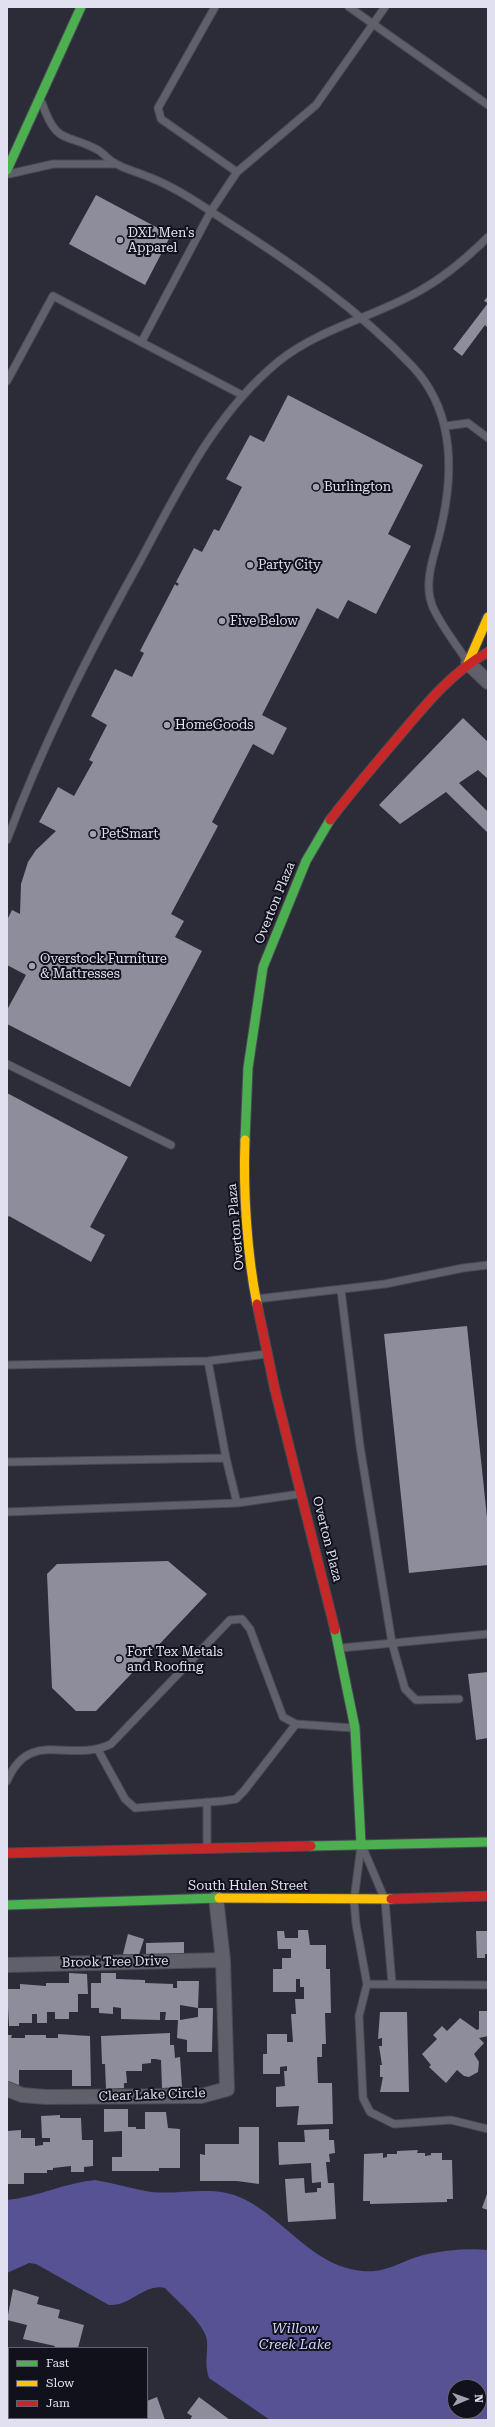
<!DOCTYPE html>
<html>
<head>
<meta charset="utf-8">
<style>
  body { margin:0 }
  #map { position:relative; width:495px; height:2427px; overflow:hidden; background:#2c2c38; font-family:"Roboto Serif",serif }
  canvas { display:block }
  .frame { position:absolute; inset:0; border:8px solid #e0e0f0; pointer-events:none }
  .legend { position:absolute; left:8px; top:2347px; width:140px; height:72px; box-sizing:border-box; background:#11111b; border:1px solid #646470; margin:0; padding:5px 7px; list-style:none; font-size:12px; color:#e0e0f0 }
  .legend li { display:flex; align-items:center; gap:8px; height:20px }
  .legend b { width:20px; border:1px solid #646470 }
  .north { position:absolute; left:447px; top:2379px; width:40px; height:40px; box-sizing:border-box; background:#11111b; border:1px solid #646470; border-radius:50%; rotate:88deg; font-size:11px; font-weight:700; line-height:16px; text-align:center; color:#e0e0f0 }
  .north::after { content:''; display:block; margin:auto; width:14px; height:18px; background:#a1a1b0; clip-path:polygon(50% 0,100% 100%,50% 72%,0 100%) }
</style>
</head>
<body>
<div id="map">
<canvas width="495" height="2427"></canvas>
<div class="frame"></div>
<ul class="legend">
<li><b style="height:5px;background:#4caf50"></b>Fast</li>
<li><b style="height:5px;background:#ffc107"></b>Slow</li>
<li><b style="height:5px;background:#c62828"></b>Jam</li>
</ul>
<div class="north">N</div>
</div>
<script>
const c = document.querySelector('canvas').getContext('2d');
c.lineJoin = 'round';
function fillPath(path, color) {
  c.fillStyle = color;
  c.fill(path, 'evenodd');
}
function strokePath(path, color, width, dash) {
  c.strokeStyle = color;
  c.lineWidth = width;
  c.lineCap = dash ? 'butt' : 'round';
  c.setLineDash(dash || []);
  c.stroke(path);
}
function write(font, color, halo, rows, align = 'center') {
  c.font = font + ' "Roboto Serif",serif';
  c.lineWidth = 4;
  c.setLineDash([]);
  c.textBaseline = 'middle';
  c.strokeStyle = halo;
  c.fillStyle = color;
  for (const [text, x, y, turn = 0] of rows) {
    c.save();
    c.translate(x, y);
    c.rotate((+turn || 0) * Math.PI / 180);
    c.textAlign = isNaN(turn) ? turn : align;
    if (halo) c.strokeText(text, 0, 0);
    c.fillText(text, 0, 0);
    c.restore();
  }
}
fillPath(new Path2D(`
  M95,2180C114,2183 132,2189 151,2192C182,2195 214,2184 244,2199C284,2219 310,2262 355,2270C387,2276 399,2260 428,2254C447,2250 469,2248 488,2250V2420H270L209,2378C204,2363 208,2355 207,2341C206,2325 176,2300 165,2288C144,2283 130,2307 109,2305L36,2264L29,2263L7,2273V2200C37,2197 65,2183 95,2180ZM455,2387H479V2411H455Z`), '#565293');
fillPath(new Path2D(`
  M96,195L171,235L145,285L69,244Z
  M488,296V328L485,325L462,356L453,349L488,303L484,301Z
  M288,395L423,465L388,534L411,546L376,614L348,600L338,619L317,608L262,715L287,728L273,755L253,744L212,822L218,826L171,914L184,921L175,937L202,951L130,1087L7,1024V1010L26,975L7,965V920L12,910L20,914L21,884L28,862L36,850L56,831L39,822L58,787L74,796L93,762L89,760L107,725L91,716L115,669L132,677L144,653L140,651L175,584L177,586L179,584L176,582L194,548L202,552L214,529L219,531L242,487L226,479L250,435L264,442Z
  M463,718L488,742V779L478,770L459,783L488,812V833L446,792L400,824L379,805Z
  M7,1093L128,1157L90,1227L105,1235L91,1262L9,1216L7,1218Z
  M467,1326L488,1527V1565L409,1573L384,1334Z
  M168,1561L207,1594L96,1711H76L52,1688L47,1574L57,1564Z
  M488,1672V1738L476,1740L468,1674Z
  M298,1930H308L310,1945H326V1969H330L331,2013H325L326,2044H322V2057H317L318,2083H332L333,2124L297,2125L299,2106L276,2107V2087L285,2086L284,2071H287V2066L280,2067V2074H263V2054H267V2034H287V2042H293L291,2014H296L295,1999H304V1987H300V1979H296V1992H273V1969H282V1958H291V1949H278L277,1931H284L285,1938H298Z
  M476,1931H488V1954H485V1958H477Z
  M128,1934L144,1939L138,1958L123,1954Z
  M184,1942V1960H146V1943Z
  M69,1973L87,1974L88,1994H78V2012H69V2019H55V2012H47V2023H37V2014H32V2023H19V2026H9L7,1989H20V1984L46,1986V1983H69Z
  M101,1973H116V1979L145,1980V1983L173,1984V1988H177V1981H199L198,2008L180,2005V2020L198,2017V2008H213L212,2052H187V2040L177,2038L178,2020H165L166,2012H160V2020L121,2019V2008L113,2007V2014L99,2013V2008H91V1983H101Z
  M479,2011H488V2036L479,2038L484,2043L474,2054L479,2062L478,2072L469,2077L464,2076L457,2070L446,2083L429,2067L431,2065L422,2054L437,2039L433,2035L442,2026L447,2031L460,2018L477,2030L479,2029Z
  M380,2012H407L409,2092H380L383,2077H380V2065H382L379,2046H382V2038L378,2039Z
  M170,2033V2045H174L175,2058L180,2057L182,2087L162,2088L161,2060L155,2059H151V2063L142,2064V2071H126L127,2083H124V2088L106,2089L105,2064H102L101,2036Z
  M58,2034L90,2036L91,2086H72V2070H19V2086H7V2035H12L11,2038H25V2035H46V2038H58Z
  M104,2109H128V2127H136V2129H145V2112H166L168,2128L180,2129V2168H159V2171H112V2157H122V2131L104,2132Z
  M60,2115V2118H81L82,2140H93V2166L84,2167V2172H71V2166L53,2168V2170H47V2173H24V2184H7V2131L21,2130V2138H35V2146L43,2145V2142H50V2138H42L41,2116Z
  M239,2127H259V2184L237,2181H200V2154L205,2155V2144H239Z
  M329,2129V2140H334L335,2153L329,2154L330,2162H326L328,2183H334L336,2219L288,2222L285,2179L304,2178L305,2193L317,2192V2188H321V2182L312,2183L311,2163L279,2165L278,2142H305L304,2130Z
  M418,2150L417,2153H425V2156L431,2155V2153H442V2160H452L453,2199H447V2202L370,2204V2201H363L364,2154L383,2153V2158L387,2157V2154H397V2151Z
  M488,2191V2210L482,2208Z
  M13,2289L39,2297L37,2304L60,2310L58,2318L84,2325L78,2348H54L55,2346L23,2339L27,2325L7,2320Z
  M157,2397L165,2420H112L111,2418H147V2401Z
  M199,2397L230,2420H190L192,2416L187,2413Z
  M51,2418H80L79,2420H50Z`), '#8d8d9b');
const lane = new Path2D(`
  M215,7L158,108L161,119L237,172
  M349,7L488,105
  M42,103C57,146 65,132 98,150C103,153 108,159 113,162C123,169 138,172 149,177C177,188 203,206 227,222C293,264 358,309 412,366C455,411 454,475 440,532C435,554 423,581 432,605C439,623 456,644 467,661
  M9,174L53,164H114
  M142,341L211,211L237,172L316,105L385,7
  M7,381L53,296L242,395
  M446,426L468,423L488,438
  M7,840C43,743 90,651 140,561C179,489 214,414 279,361C318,330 369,318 412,295C441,280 465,260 488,237
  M7,1064L171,1145
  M341,1290L360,1446L392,1643L405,1689L416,1700L459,1699
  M256,1299L385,1284L463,1268L488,1265
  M7,1365L208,1361L267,1354
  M7,1462L226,1458L208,1361
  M237,1503L300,1494
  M7,1512L237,1503L226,1458
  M341,1648L488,1634
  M98,1750L125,1799L135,1808L223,1801L236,1799L244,1791L296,1724
  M7,1781C30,1727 70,1764 111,1744L230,1620L242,1619L250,1629L283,1717L296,1724L353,1728
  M207,1846V1802
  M361,1846L354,1900L356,1924L367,1984L359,2016L363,2098L370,2112L394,2124L451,2120L488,2129
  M363,1848L385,1900L392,1984
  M367,1984L488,1985`);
const street = new Path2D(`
  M468,663L488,682
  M7,1965L223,1960
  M7,2089L22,2095L46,2097L201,2096L227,2089L223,1960L216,1898`);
const fast = new Path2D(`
  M7,170L81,7
  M245,1140L248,1068L263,967L306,861L330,820
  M335,1630L355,1728L361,1844
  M311,1846L488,1842
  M7,1905L219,1898`);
const slow = new Path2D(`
  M468,663L488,617
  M245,1140C243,1190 247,1255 257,1304
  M219,1898L391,1899`);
const jam = new Path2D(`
  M330,820C352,791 376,763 400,735C426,704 452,672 488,652
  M257,1304L275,1390L335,1630
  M7,1853L311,1846
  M391,1899L488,1896`);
strokePath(lane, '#4a4a55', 9);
strokePath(street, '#4a4a55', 16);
strokePath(fast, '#4a4a55', 11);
strokePath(slow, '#4a4a55', 11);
strokePath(jam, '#4a4a55', 11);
strokePath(lane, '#60606a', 7);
strokePath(street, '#60606a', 14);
strokePath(fast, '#4caf50', 9);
strokePath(slow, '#ffc107', 9);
strokePath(jam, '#c62828', 9);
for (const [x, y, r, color] of [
  [120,240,4,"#a1a1b0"],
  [316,487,4,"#a1a1b0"],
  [250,565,4,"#a1a1b0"],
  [222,621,4,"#a1a1b0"],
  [167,725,4,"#a1a1b0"],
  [93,834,4,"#a1a1b0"],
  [32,966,4,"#a1a1b0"],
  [119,1659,4,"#a1a1b0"]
]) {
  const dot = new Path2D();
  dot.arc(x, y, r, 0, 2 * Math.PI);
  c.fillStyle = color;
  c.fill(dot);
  strokePath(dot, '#11111b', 1.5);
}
write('13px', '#e0e0f0', '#11111b', [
  ["DXL Men's",128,233],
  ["Apparel",128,248],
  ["Burlington",324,487],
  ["Party City",258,565],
  ["Five Below",230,621],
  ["HomeGoods",175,725],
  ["PetSmart",101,834],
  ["Overstock Furniture",40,959],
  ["& Mattresses",40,974],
  ["Fort Tex Metals",127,1652],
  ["and Roofing",127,1667]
], 'left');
write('13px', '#e0e0f0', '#11111b', [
  ["Overton Plaza",275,903,-68],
  ["Overton Plaza",236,1227,-95],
  ["Overton Plaza",327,1539,76],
  ["South Hulen Street",248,1886],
  ["Brook Tree Drive",115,1962,-1],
  ["Clear Lake Circle",152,2095,-2]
]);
write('italic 14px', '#d2d3fc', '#11111b', [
  ["Willow",295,2329],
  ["Creek Lake",295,2345]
]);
</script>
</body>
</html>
